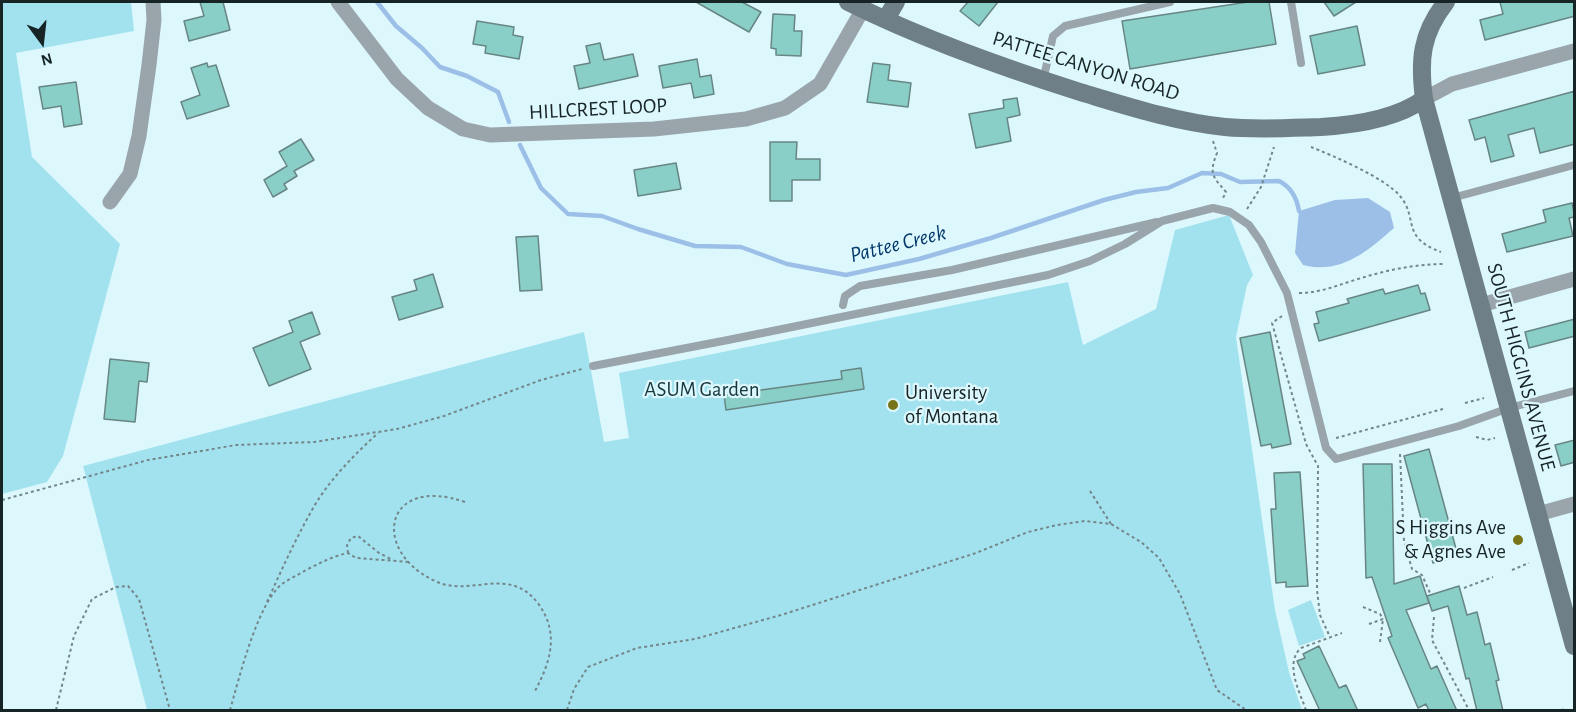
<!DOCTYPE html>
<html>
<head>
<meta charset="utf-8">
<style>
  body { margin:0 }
  #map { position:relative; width:1576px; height:712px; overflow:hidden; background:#ddf8fd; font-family:"Alegreya Sans",sans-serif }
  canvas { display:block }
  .frame { position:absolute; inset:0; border:3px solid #172426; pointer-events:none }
  .north { position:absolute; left:12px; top:12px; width:60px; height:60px; -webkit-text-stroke:4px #ddf8fd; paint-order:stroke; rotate:165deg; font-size:16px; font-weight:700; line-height:24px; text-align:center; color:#172426 }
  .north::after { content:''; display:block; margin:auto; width:21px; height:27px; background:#172426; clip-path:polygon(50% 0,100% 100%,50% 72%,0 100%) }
</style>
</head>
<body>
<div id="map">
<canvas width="1576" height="712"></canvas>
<div class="frame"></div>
<div class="north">N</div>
</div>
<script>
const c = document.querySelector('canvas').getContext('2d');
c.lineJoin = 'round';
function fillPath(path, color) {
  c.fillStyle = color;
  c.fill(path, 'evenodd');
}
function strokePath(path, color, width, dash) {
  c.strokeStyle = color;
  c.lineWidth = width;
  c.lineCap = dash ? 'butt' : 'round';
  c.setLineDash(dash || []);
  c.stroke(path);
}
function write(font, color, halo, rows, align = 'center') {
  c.font = font + ' "Alegreya Sans",sans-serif';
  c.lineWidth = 4.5;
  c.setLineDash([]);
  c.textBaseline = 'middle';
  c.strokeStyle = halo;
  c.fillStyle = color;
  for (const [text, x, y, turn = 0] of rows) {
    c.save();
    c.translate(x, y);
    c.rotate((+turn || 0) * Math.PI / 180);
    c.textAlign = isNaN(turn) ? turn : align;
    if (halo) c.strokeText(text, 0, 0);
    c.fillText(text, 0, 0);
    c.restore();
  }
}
fillPath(new Path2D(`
  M2,2H131L134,31L16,53L32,157L120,244L63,456L47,482L2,494Z
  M1229,215L1253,275L1247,285L1236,337L1275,610L1289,672L1302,710H147L83,466L584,332L604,442L629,438L619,373L1068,282L1083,345L1156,309L1175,230Z
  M1311,600L1325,637L1299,646L1288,610Z`), '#a2e2ee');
fillPath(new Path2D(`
  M1368,198L1390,212L1394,228C1368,251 1340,275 1303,265L1295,253L1299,211L1335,200Z`), '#9bbfe7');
strokePath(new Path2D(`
  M377,2L396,26L422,48L440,67L467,76L498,92L509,122
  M520,145L541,188L568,214L602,216L638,229L695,246L741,247L787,264L846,275L919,259L991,238L1104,200L1136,192L1168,188L1202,173L1221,174L1240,182L1279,181C1291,187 1297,199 1299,211`), '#9bbfe7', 4.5);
const building = new Path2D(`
  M200,2H223L230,30L189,41L184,21L204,16Z
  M696,2H742L761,12L749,32Z
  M968,2H998L979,26L960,11Z
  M1248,2H1269L1276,44L1130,69L1122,21Z
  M1324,2H1356L1334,16Z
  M1500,2H1575V16L1485,40L1480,20L1503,14Z
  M773,14L795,15L794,31H802L801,56L776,55V49L771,48Z
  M477,21L514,27L513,35L523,37L519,59L485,53L486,46L473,44Z
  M1357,26L1365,65L1318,74L1310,36Z
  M600,43L604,60L633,54L638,76L579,89L574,66L590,63L586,46Z
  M697,59L700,77L711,75L714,94L694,98L691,83L663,88L659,66Z
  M207,63L208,67L216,65L229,106L187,119L181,102L200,95L191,68Z
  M873,63L890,65L888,80L911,83L908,107L867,102Z
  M76,82L82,124L64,127L61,106L43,109L39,87Z
  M1575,91V144L1540,153L1534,128L1508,135L1514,156L1491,162L1485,137L1475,140L1469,120Z
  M1017,98L1020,115L1007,118L1011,141L976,148L969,114L1004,108L1003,100Z
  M301,139L314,160L294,171L297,176L284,184L287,189L273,197L264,180L287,166L279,152Z
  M770,142H797L796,159H820V180H792V201H770Z
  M676,163L681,189L638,196L634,170Z
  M1572,203L1575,217L1569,218L1573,236L1507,252L1502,234L1546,222L1543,210Z
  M538,236L542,290L520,291L516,237Z
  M433,274L443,307L399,320L392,297L417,290L414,280Z
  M1418,285L1421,294L1425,293L1430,310L1319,341L1314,324L1319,323L1316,312L1349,303L1347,299L1383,289L1385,294Z
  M312,312L320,334L300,342L311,369L269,386L253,348L293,332L289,321Z
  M1575,319V336L1529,348L1525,332Z
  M1270,332L1291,444L1272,448L1271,444L1261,446L1240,338Z
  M110,359L149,363L147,382L139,381L135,422L104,419Z
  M861,368L864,389L726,410L724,395L842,379L841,371Z
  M1575,440V462L1561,466L1555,445Z
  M1429,449L1458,556L1433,563L1404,456Z
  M1363,464H1392L1394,584L1420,576L1429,603L1406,610L1431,669L1437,666L1457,711H1429L1426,704L1418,708L1388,638L1392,636L1372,577L1366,578Z
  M1300,472L1308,586L1286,587V582L1276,583L1271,509H1276L1274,473Z
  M1459,586L1467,615L1477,612L1485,645L1490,643L1499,680L1496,681L1503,711H1477L1469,678L1466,679L1448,606L1432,611L1427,596Z
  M1319,646L1339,688L1346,685L1358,711H1320L1297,661L1305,658L1303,654Z`);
fillPath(building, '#8acec8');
strokePath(building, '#678683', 1.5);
strokePath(new Path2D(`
  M1213,141L1217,153C1209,173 1212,176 1226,192L1222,200
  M1311,147C1334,156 1385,178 1400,196C1419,219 1400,237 1441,252
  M1247,209L1261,187L1274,147
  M1299,293C1320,293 1338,285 1358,279C1387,270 1415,264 1445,264
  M1282,316L1272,323L1306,444L1318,466L1317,590L1320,615L1330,637
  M1465,403L1484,398
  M1476,437L1487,440L1495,438
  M1336,438L1443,409
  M1400,454L1404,541L1412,569L1422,575L1430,593
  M1090,491L1111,524
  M2,500L148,460L236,445L314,442L397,429L444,416L541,380L582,369
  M465,502C384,474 370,551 435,581C470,598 507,565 537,602C560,632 551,661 535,691
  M348,553L347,545L351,538L358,536L379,553L393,560
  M1512,570L1529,563
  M1464,588L1493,577
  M267,602C281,571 295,540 312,510C328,481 354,455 378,433
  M1363,607L1380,614L1383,619
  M1434,617L1432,640L1469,710
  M1369,624L1383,619
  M1380,642L1383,619
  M56,710L74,636L92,599L116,587L128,586L139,599L170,710
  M230,710C239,679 257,604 282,584C289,579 298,575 306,570C320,563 333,556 348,553L356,558L410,562
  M567,710L574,689L588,667L637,648L695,639L781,615L976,553L1028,532L1057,525L1085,521L1111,524L1141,542L1159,558L1180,594L1217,690L1246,710
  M1306,710C1300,693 1284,663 1301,648L1342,633
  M1561,710L1567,709`), '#73868a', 2, [3, 3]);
strokePath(new Path2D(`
  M1291,2L1301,63
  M1043,81L1053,36L1065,26L1170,2
  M1452,198L1574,165
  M843,305L845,296L860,286L952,270L1157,222
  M593,366L728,340L1048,275L1090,261L1125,244L1162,221L1213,208L1230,212L1249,225L1261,242L1287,293L1326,448L1336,459L1459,426L1509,408L1574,391`), '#99a5ab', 8);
strokePath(new Path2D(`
  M338,2L397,79L428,108L463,129L490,135L654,129L746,119L785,108L820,84L863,9
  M1424,99L1452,84L1574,51
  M110,202L130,174L139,136L149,65L154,20L153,2
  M1481,305L1574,279
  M1538,514L1574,504`), '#99a5ab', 15);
strokePath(new Path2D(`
  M848,2C922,39 1001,67 1080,92C1127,106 1176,122 1225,127C1257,130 1289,128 1321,127C1355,125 1396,119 1424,99
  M1446,2C1421,34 1419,60 1424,99L1574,646
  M886,19L896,2`), '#6e7f88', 18);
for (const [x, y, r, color] of [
  [893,405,6,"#797418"],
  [1518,540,6,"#797418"]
]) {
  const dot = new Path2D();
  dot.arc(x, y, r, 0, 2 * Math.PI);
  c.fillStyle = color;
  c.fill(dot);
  strokePath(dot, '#ddf8fd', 2);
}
write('21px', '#172426', '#ddf8fd', [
  ["PATTEE CANYON ROAD",1086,66,17],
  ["HILLCREST LOOP",598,109,-3],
  ["SOUTH HIGGINS AVENUE",1521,367,75]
]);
write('21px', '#16373d', '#ddf8fd', [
  ["ASUM Garden",702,390]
]);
write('21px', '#172426', '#ddf8fd', [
  ["University",905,393],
  ["of Montana",905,417],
  ["S Higgins Ave",1506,528,"right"],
  ["& Agnes Ave",1506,552,"right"]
], 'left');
write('italic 22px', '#043a6b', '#ddf8fd', [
  ["Pattee Creek",898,244,-14]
]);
</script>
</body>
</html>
